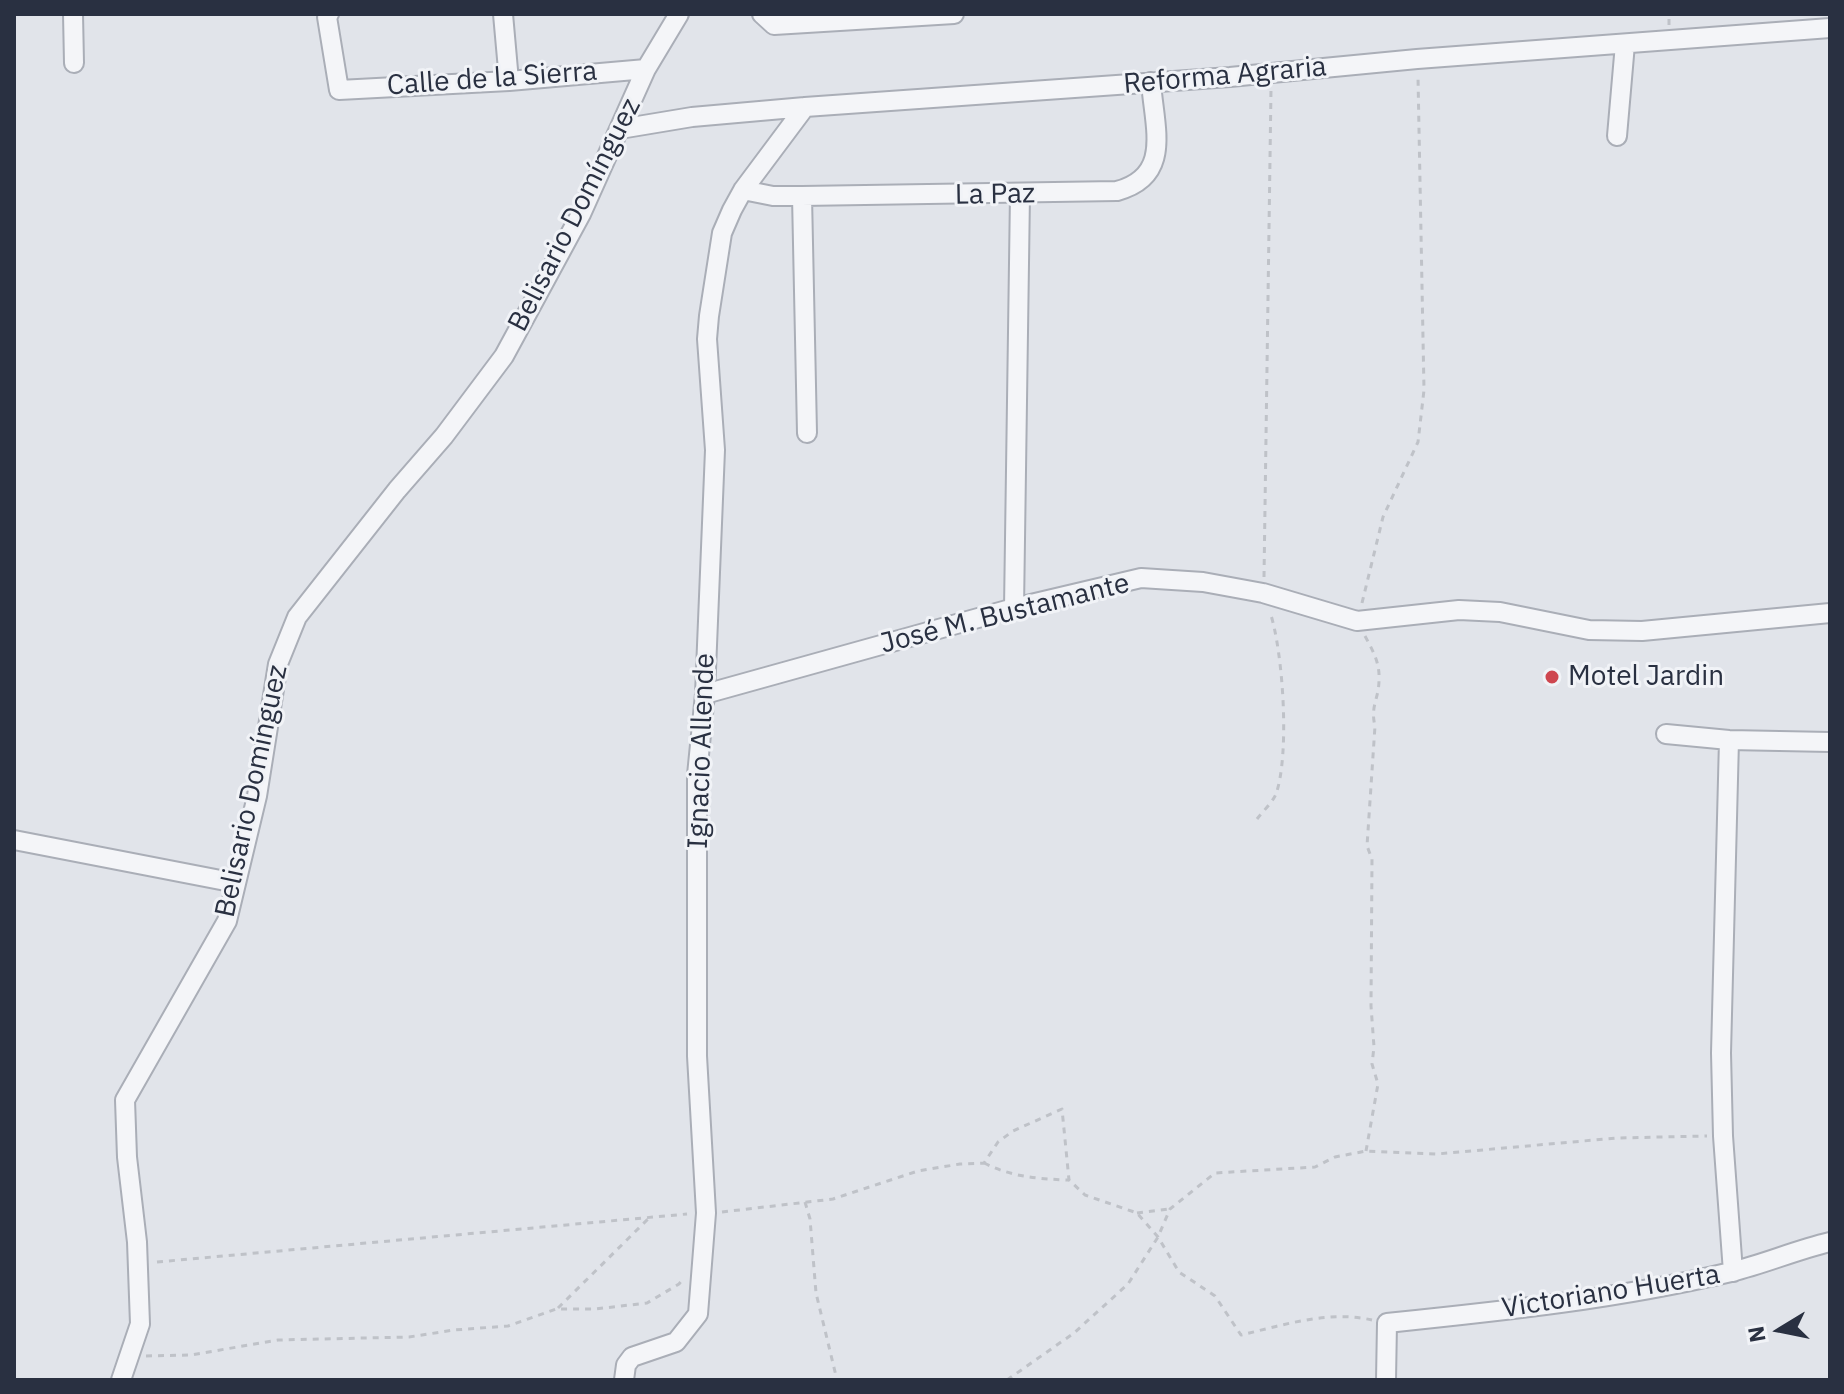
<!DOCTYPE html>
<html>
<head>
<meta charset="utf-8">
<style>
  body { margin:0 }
  #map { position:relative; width:1844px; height:1394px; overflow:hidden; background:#e1e4ea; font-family:"IBM Plex Sans",sans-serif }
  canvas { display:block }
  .frame { position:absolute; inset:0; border:16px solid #293041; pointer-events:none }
  .north { position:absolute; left:1740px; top:1290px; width:80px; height:80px; -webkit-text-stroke:6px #f1f3f7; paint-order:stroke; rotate:260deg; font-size:22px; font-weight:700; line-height:32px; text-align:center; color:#293041 }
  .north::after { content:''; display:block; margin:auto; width:28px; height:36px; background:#293041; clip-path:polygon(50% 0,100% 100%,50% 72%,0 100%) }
</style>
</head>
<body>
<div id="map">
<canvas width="1844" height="1394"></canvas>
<div class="frame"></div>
<div class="north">N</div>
</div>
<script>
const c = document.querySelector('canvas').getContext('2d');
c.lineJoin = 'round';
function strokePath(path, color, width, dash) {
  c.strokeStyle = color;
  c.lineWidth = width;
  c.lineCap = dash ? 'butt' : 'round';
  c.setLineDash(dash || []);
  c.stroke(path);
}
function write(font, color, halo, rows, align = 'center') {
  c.font = font + ' "IBM Plex Sans",sans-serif';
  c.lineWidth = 6;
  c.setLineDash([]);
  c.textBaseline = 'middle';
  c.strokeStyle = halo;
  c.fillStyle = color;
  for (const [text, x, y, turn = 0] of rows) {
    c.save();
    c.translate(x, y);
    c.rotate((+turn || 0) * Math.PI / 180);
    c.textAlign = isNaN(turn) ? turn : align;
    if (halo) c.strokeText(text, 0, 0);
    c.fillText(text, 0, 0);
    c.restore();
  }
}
const minor = new Path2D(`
  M73,14L74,63
  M329,14L327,17L339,90L509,81L646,69
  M503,14L509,81
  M762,14L774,25L954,14
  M620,129L692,117L805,107L1230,77L1417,59L1830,28
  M1617,136L1625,44
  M743,190L773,196H802L1117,191C1173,176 1154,127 1151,82
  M802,196L807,433
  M1014,608L1020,194
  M705,694L1014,608L1141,578L1203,582L1263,593L1357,621L1459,610L1500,612L1589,630L1642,631L1830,613
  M1666,734L1729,740L1830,742
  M1729,740L1721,1053L1723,1136L1733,1272
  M14,840L236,883
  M121,1380L140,1324L137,1242L127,1157L125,1100L227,921L257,796L278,664L297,617L397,490L444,436L504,356L581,214L646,69L679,14
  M624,1380L626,1365L632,1357L676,1342L698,1314L706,1213L697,1056V775L705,694L715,450L707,339L709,316L722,233L732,210L743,190L805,107
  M1386,1380L1387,1323C1503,1311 1618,1299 1731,1272C1764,1264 1796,1250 1830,1242`);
strokePath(minor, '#aaaeb7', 22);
strokePath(new Path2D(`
  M1669,25V14
  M1264,577L1271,89
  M1362,603L1383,517L1418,442L1424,390L1418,77
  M1365,636C1373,651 1380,663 1379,680C1379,699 1370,706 1375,726L1367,846L1372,859L1371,1006L1374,1047L1372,1064L1378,1084L1366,1151
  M1257,819C1263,811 1272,803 1276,794C1290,754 1283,651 1270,612
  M984,1163C1012,1177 1038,1179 1069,1180
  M805,1202L810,1219L816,1293L837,1380
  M722,1212L833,1199L918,1171L960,1164L984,1163L998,1142L1013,1131L1062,1109L1069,1180L1085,1195L1137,1213L1158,1237L1179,1272L1215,1296L1241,1335C1284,1325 1328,1310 1372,1320
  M1137,1213L1169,1209
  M157,1262L687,1214
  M558,1308L649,1218
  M146,1356L191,1355L278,1340L409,1337L454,1330L508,1326L556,1309H595L647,1303L679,1284L684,1278
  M1007,1380L1074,1333L1128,1284L1158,1237L1170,1209L1215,1173L1315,1167L1335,1157L1366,1151L1437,1154L1617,1138L1707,1136`), '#bfc2c8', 3, [6, 6]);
strokePath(minor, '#f4f5f8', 18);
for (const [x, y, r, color] of [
  [1552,677,8,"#ce464f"]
]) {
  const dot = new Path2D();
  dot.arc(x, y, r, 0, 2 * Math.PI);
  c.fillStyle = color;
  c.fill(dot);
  strokePath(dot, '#f1f3f7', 3);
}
write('28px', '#293041', '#f1f3f7', [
  ["Reforma Agraria",1225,76,-5],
  ["Calle de la Sierra",492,79,-4],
  ["La Paz",995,195,-1],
  ["Belisario Domínguez",575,215,-63],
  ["José M. Bustamante",1005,614,-14],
  ["Ignacio Allende",702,751,-88],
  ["Belisario Domínguez",252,791,-78],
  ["Victoriano Huerta",1611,1292,-9]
]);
write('28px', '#293041', '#f1f3f7', [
  ["Motel Jardin",1568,677]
], 'left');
</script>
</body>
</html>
